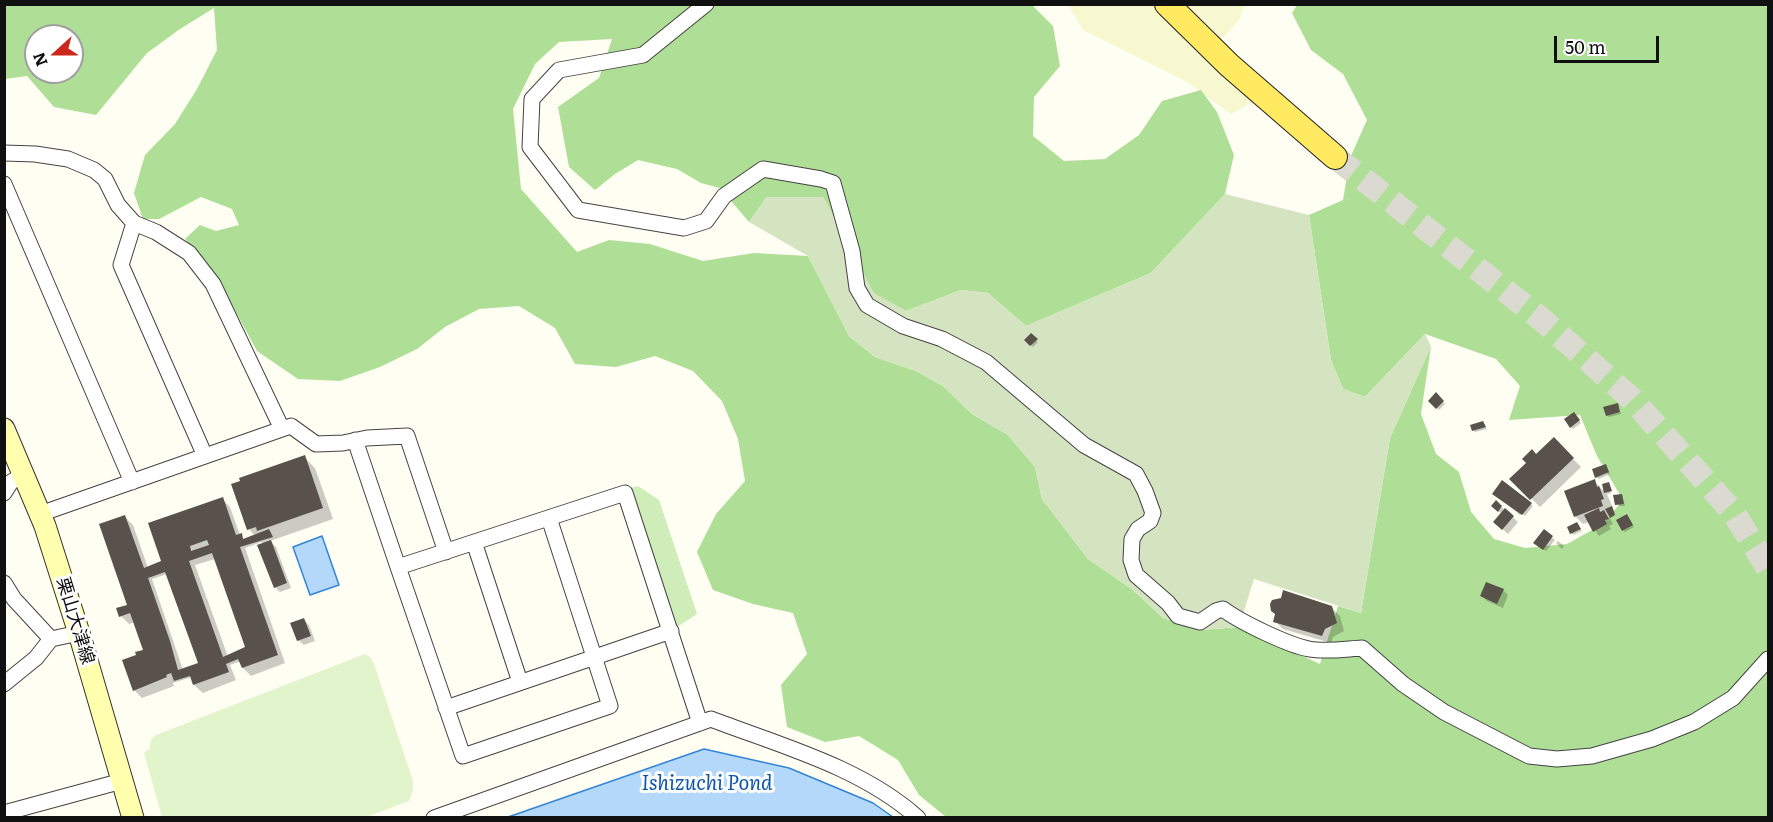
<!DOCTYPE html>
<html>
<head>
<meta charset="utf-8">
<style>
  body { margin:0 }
  #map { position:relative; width:1773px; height:822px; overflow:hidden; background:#fffef2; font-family:Literata,serif }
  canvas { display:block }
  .frame { position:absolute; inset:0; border:6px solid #101010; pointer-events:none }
  .north { position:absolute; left:24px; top:24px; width:60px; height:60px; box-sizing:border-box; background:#fff; border:2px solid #9f9f9f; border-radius:50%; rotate:249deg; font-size:16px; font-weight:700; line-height:24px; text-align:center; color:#101010 }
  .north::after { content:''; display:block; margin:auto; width:21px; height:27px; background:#cb271c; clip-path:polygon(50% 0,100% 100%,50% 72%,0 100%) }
  .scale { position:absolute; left:1554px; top:36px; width:105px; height:27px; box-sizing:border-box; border:3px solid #101010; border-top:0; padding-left:8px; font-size:18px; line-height:21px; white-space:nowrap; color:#101010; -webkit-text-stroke:4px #fff; paint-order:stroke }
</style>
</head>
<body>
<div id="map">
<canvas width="1773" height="822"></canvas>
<div class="frame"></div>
<div class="north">N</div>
<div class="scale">50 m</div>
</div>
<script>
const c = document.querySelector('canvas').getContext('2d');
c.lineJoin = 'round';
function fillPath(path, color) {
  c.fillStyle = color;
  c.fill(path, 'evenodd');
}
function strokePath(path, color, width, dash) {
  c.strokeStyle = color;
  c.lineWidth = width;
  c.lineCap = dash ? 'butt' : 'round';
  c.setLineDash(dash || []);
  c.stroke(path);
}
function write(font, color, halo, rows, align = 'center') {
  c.font = font + ' Literata,"Noto Sans JP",serif';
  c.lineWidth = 6;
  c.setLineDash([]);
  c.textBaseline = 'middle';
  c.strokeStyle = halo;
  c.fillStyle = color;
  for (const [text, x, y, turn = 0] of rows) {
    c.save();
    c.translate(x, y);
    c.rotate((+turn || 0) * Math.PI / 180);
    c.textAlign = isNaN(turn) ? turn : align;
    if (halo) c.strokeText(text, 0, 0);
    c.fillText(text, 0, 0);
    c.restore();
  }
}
fillPath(new Path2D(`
  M1068,5H1245L1239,20L1204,59L1254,101L1231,114L1187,82L1083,30Z`), '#f7f8d0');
fillPath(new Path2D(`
  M638,486L659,500L697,614L677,627L631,488Z`), '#ceedb8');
fillPath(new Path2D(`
  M4,5H1032L1053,26L1060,66L1034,97L1033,136L1064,161L1105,159L1139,135L1162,101L1201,90L1217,112L1234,155L1225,194L1151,273L1026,326L988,293L961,290L906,311L873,293L823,197H767L749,222L720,188L701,183L677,169L638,160L615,174L595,190L569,167L558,107L599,78L612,39L559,42L535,64L513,109L521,189L577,252L609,240L650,244L703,261L754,253L808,256L849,336L875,357L916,371L943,386L972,414L1008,435L1035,467L1042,499L1088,559L1133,590L1163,618L1201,630L1239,627L1320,664L1338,606L1361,613L1390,438L1431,346L1421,414L1436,454L1459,472L1471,512L1494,539L1525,548L1567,544L1603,524L1623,500L1597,456L1580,415L1509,420L1520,386L1496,359L1425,334L1365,397L1343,389L1331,360L1309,215L1343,200L1350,158L1367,120L1343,74L1311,50L1292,13L1297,5H1768V817H946L919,795L898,760L859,736L825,742L787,727L781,685L807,654L793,613L753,604L713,590L697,552L716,514L745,481L738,439L722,401L693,371L655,356L616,367L575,364L555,328L519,306L479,309L445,327L417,349L380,367L340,381L298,379L257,351L214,272L185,239L200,225L216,231L239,225L232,209L201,197L159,219H143L134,193L145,155L175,124L197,89L217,50L214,8L180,29L147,53L96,115L54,107L27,76L5,79ZM36,36H72V72H36Z`), '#afdf96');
fillPath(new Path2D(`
  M1225,194L1309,215L1331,360L1343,389L1365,397L1425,334L1431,346L1390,438L1361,613L1254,579L1239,627L1201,630L1163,618L1133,590L1088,559L1042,499L1035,467L1008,435L972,414L943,386L916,371L875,357L849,336L808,256L749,222L766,197H823L874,293L906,311L961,290L988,293L1026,326L1151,273Z`), '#d5e4c0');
fillPath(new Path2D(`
  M365,654L371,658L374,664L413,781V791L409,801L366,817H162L144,753L150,748L151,739L156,735Z`), '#e1f4cb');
const water = new Path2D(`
  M322,536L339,585L310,595L293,547Z
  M704,749L789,768L873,803L893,817H508Z`);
fillPath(water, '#b3d8fa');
strokePath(water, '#3485d7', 1.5);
fillPath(new Path2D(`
  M1031,335L1038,342L1033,347L1026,340Z
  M1436,394L1445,404L1439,410L1430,401Z
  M1617,405L1621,414L1609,417L1607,415Z
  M1576,416L1581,423L1573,429L1566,420Z
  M1483,423L1487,429L1475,432L1473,430Z
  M1554,439L1581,467L1540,507L1512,479Z
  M304,457L315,468L333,519L270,541L276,547L291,588L280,592L275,587L264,544L261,542L245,548L285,663L251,676L243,668L241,661L230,665L236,680L203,693L194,685L192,677L176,682L173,683L174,686L142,698L134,690L146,652L135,622L129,624L121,616L118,609L129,605L125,517L133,525L148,568L163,562L222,499L230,507L240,535L244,540L255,536L249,529ZM215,559L247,648L228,657L195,565ZM167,574L200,664L183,670L152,579Z
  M1607,468L1610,474L1599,479L1596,477Z
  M1594,481L1606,493L1603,485L1608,484L1611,493L1607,494L1615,513L1610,516L1608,515L1613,524L1609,526L1611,529L1599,536L1589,522L1583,524L1575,516Z
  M1494,494L1524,498L1533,506L1525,516L1521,513L1520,515Z
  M1622,495L1625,506H1619L1617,504Z
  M1496,502L1518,522L1508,534L1500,527L1502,514L1493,506Z
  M1629,518L1634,527L1625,532L1623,530Z
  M1579,526L1582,531L1573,535L1571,533Z
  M1544,531L1555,540L1546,551L1537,545Z
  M1558,541L1564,546L1562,549L1556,543Z
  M1503,590L1508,595L1503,608L1487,601L1482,596Z
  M1331,607L1340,616L1344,631L1333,637L1331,643L1283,629L1275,621L1276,614Z
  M303,619L309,625L315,641L304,645L298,640Z`), '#0003');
fillPath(new Path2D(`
  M1031,333L1038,339L1030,346L1024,340Z
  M1436,392L1444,401L1436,409L1428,401Z
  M1618,403L1620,412L1606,416L1603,407Z
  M1574,412L1580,420L1570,428L1564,419Z
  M1483,421L1486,427L1472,431L1470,425Z
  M1554,437L1574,458L1530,500L1509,479L1526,463L1522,459L1532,449L1536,454Z
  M305,455L323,508L257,531L256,527L247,530L231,484L240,481L239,478Z
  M1606,464L1609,472L1595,478L1592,469Z
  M1595,479L1597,487L1599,486L1604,499L1601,500L1603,506L1574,517L1564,491Z
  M1502,480L1532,503L1522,515L1492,494Z
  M1609,482L1612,491L1604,493L1602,484Z
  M1622,494L1624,504L1615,505L1613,495Z
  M223,497L236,535L242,533L243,539L269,529L273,537L240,547L278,655L242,668L238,659L226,664L229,672L193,685L190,676L174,681L171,673L166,675L167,677L133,691L122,660L136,655L135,652L143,650L130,613L119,617L116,608L127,605L99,524L125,515L144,568L161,561L148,523ZM207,540L209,545L191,551L190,546ZM212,553L245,647L223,657L189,561ZM165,572L198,663L178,670L170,641L148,578Z
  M1496,500L1502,506L1498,512L1491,506Z
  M1612,506L1615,515L1610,518L1605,509Z
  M1505,508L1514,516L1502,530L1493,522Z
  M1599,508L1600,512L1604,510L1609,519L1605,520L1607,524L1593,532L1584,515Z
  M1627,514L1633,525L1622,531L1616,520Z
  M1577,522L1581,529L1570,534L1567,527Z
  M1544,529L1553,536L1543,550L1533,543Z
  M271,540L287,583L274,588L257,545Z
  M1486,582L1504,589L1497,604L1480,596Z
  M1283,590L1332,606L1337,623L1325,629L1322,636L1273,622L1275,614L1271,611L1270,604L1272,600L1281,598Z
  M304,618L311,636L297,641L290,623Z`), '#59524b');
strokePath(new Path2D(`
  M1335,157L1540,318L1632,399L1733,512L1768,568`), '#dbdad0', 24, [24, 12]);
const minor = new Path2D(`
  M706,4L643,55L559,70L532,99L530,147L578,210L684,228L706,221L724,196L763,169L821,179L833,183L852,251L857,288L867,305L903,326L942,339L986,362L1084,445L1136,474L1145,491L1153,513L1150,521L1138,529L1132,539L1131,560L1136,575L1168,603L1178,616L1200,622L1216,611L1223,609C1240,622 1288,645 1309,649C1325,652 1345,649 1362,648L1403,684L1444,712L1529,756L1557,759L1592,756L1652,739L1694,722L1733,698L1768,659
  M4,153L35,154L68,159L94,170L105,179L118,205L134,223L156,232L189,253L213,284L282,429L40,514
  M4,184L132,482
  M134,223L121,265L205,456
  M282,429L291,426L316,444L343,443L367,438L407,436L446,552
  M355,440L398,567
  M4,493L11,482L23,475
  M549,518L610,706L463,756L398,567L625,493L700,723
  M474,542L520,682
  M4,583L14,599L51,639
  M4,684L36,658L51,639L79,633
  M446,708L671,631
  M4,813L122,781
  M434,818L711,719C781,746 861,767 918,818`);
const secondary = new Path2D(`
  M4,429L45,526L79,633L133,818`);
const primary = new Path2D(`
  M1167,4L1229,65L1335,157`);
strokePath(minor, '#434343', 17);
strokePath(secondary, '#323232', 23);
strokePath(primary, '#212121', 26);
strokePath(minor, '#fff', 15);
strokePath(secondary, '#ffffad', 21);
strokePath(primary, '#ffea62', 24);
write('18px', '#101010', '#fff', [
  ["栗山大津線",75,621,73]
]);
write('italic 20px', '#0e56ac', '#fff', [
  ["Ishizuchi Pond",707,784]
]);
</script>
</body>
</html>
